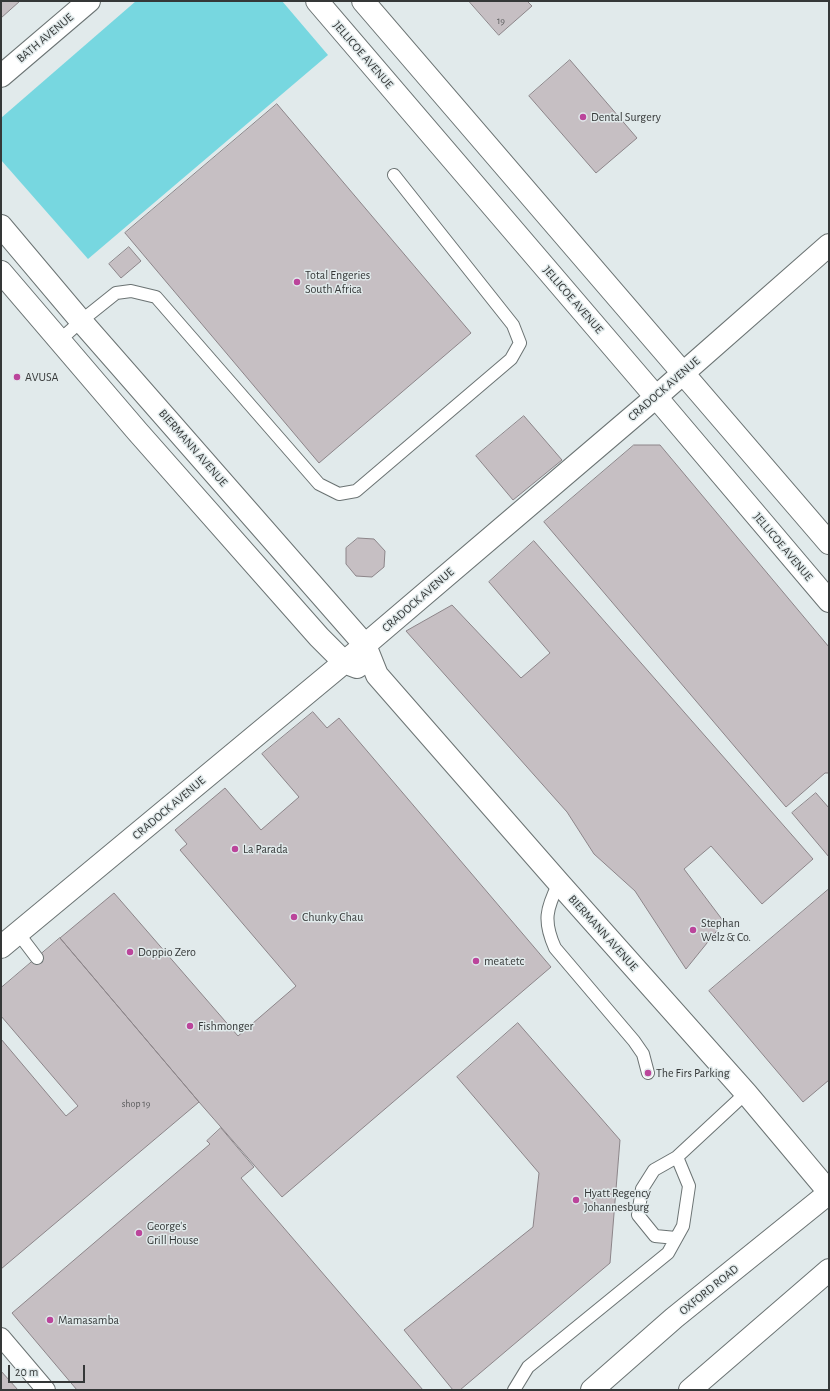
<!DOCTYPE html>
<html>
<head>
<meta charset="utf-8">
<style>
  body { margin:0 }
  #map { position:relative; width:830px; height:1391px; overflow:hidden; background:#e1eaeb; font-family:"Alegreya Sans",sans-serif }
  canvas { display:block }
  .frame { position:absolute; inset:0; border:2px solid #353838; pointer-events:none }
  .scale { position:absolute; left:8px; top:1365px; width:77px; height:18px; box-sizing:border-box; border:2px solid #353838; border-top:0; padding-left:5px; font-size:12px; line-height:14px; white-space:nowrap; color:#353838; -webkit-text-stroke:3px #e1eaeb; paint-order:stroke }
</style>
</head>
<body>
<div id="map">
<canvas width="830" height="1391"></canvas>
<div class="frame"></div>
<div class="scale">20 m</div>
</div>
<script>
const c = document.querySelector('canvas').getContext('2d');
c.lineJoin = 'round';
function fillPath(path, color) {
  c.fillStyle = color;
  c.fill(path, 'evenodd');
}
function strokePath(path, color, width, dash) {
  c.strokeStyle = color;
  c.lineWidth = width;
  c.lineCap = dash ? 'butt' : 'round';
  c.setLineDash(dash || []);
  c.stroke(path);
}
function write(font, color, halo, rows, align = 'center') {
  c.font = font + ' "Alegreya Sans",sans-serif';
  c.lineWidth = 3;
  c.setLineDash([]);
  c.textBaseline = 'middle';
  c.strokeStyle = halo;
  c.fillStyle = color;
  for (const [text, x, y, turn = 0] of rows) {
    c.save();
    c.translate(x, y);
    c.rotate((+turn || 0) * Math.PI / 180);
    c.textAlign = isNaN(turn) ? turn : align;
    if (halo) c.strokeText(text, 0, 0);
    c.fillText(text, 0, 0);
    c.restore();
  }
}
fillPath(new Path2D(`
  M136,1H282L328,55L88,259L1,160V118Z`), '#77d7e0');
const building = new Path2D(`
  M1,1H20L1,18Z
  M469,1H527L532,6L499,35Z
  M570,60L637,138L596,173L529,96Z
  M277,104L471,333L319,463L125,233Z
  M129,247L141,261L121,278L109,264Z
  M524,416L562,460L513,500L476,456Z
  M634,445H660L829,647V773H825L786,807L544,522Z
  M358,538L374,539L385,551L384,567L372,577L356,576L346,564V548Z
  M534,541L813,859L762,904L711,846L684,869L724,922L686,969L635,891L594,854L567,812L406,631L452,605L521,678L550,653L489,582Z
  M313,712L327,728L339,718L551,967L282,1197L199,1102L60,938L114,893L238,1036L296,986L180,850L187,844L175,830L225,788L261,830L299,797L262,754Z
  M816,793L829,808V857L792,813Z
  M829,889V1080L803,1102L709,991Z
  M60,938L199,1102L1,1269V1039L66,1116L78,1106L1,1016V988Z
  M518,1023L620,1140L610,1263L460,1390H453L404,1330L533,1227L539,1173L457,1077Z
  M221,1128L254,1167L241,1178L423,1390H77L12,1313L210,1144L207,1141Z
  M1,1371L18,1390H1Z`);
fillPath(building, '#c6bfc3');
strokePath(building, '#8c8589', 1);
const service = new Path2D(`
  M60,340L81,321L116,293L131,291L156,297L319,484L339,494L356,491L511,359L520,343L513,325L394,175
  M559,883C546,909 543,921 555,948L634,1041L643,1054L648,1073
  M18,933L37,958
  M676,1238L655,1236L638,1215L642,1189L654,1170L677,1157L746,1093
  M514,1390L528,1367L668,1253L683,1226L689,1186L677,1157`);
const pedestrian = new Path2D(`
  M1,1337L46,1390`);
const minor = new Path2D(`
  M1,76L89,1
  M1,226L81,321L365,645L377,675L559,883L746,1093L829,1192
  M1,272L137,431L319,637L344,662L357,667
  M1,947L365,645L656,397L829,245`);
const primary = new Path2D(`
  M317,1L656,397L829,601
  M363,1L829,543
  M592,1390L674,1318L829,1193
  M690,1390L829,1270`);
strokePath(service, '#6b7373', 14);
strokePath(pedestrian, '#6b7373', 20);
strokePath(minor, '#6b7373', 24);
strokePath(primary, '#6b7373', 24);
strokePath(service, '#fff', 12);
strokePath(pedestrian, '#fff', 18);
strokePath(minor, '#fff', 22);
strokePath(primary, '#fff', 22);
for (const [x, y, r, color] of [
  [583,117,4,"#bb459b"],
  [297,282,4,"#bb459b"],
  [17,377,4,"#bb459b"],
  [235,849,4,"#bb459b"],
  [294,917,4,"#bb459b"],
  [693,930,4,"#bb459b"],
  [130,952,4,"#bb459b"],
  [476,961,4,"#bb459b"],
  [190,1026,4,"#bb459b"],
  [648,1073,4,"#bb459b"],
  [576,1200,4,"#bb459b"],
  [139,1233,4,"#bb459b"],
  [50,1320,4,"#bb459b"]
]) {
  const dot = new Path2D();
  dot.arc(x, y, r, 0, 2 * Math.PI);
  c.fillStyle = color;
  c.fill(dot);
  strokePath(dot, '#e1eaeb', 1.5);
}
write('10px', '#595a5b', null, [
  ["19",501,21],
  ["shop 19",136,1104]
]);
write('12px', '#353838', '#e1eaeb', [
  ["BATH AVENUE",45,38,-40],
  ["JELLICOE AVENUE",363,55,49],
  ["JELLICOE AVENUE",573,300,49],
  ["CRADOCK AVENUE",664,389,-41],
  ["BIERMANN AVENUE",193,448,49],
  ["JELLICOE AVENUE",783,547,50],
  ["CRADOCK AVENUE",418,600,-41],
  ["CRADOCK AVENUE",169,808,-40],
  ["BIERMANN AVENUE",603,933,48],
  ["OXFORD ROAD",709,1290,-39]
]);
write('12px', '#353838', '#e1eaeb', [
  ["Dental Surgery",591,117],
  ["Total Engeries",305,275],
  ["South Africa",305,289],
  ["AVUSA",25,377],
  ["La Parada",243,849],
  ["Chunky Chau",302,917],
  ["Stephan",701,923],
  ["Welz & Co.",701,937],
  ["Doppio Zero",138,952],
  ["meat.etc",484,961],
  ["Fishmonger",198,1026],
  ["The Firs Parking",656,1073],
  ["Hyatt Regency",584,1193],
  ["Johannesburg",584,1207],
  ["George's",147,1226],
  ["Grill House",147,1240],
  ["Mamasamba",58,1320]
], 'left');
</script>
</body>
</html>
